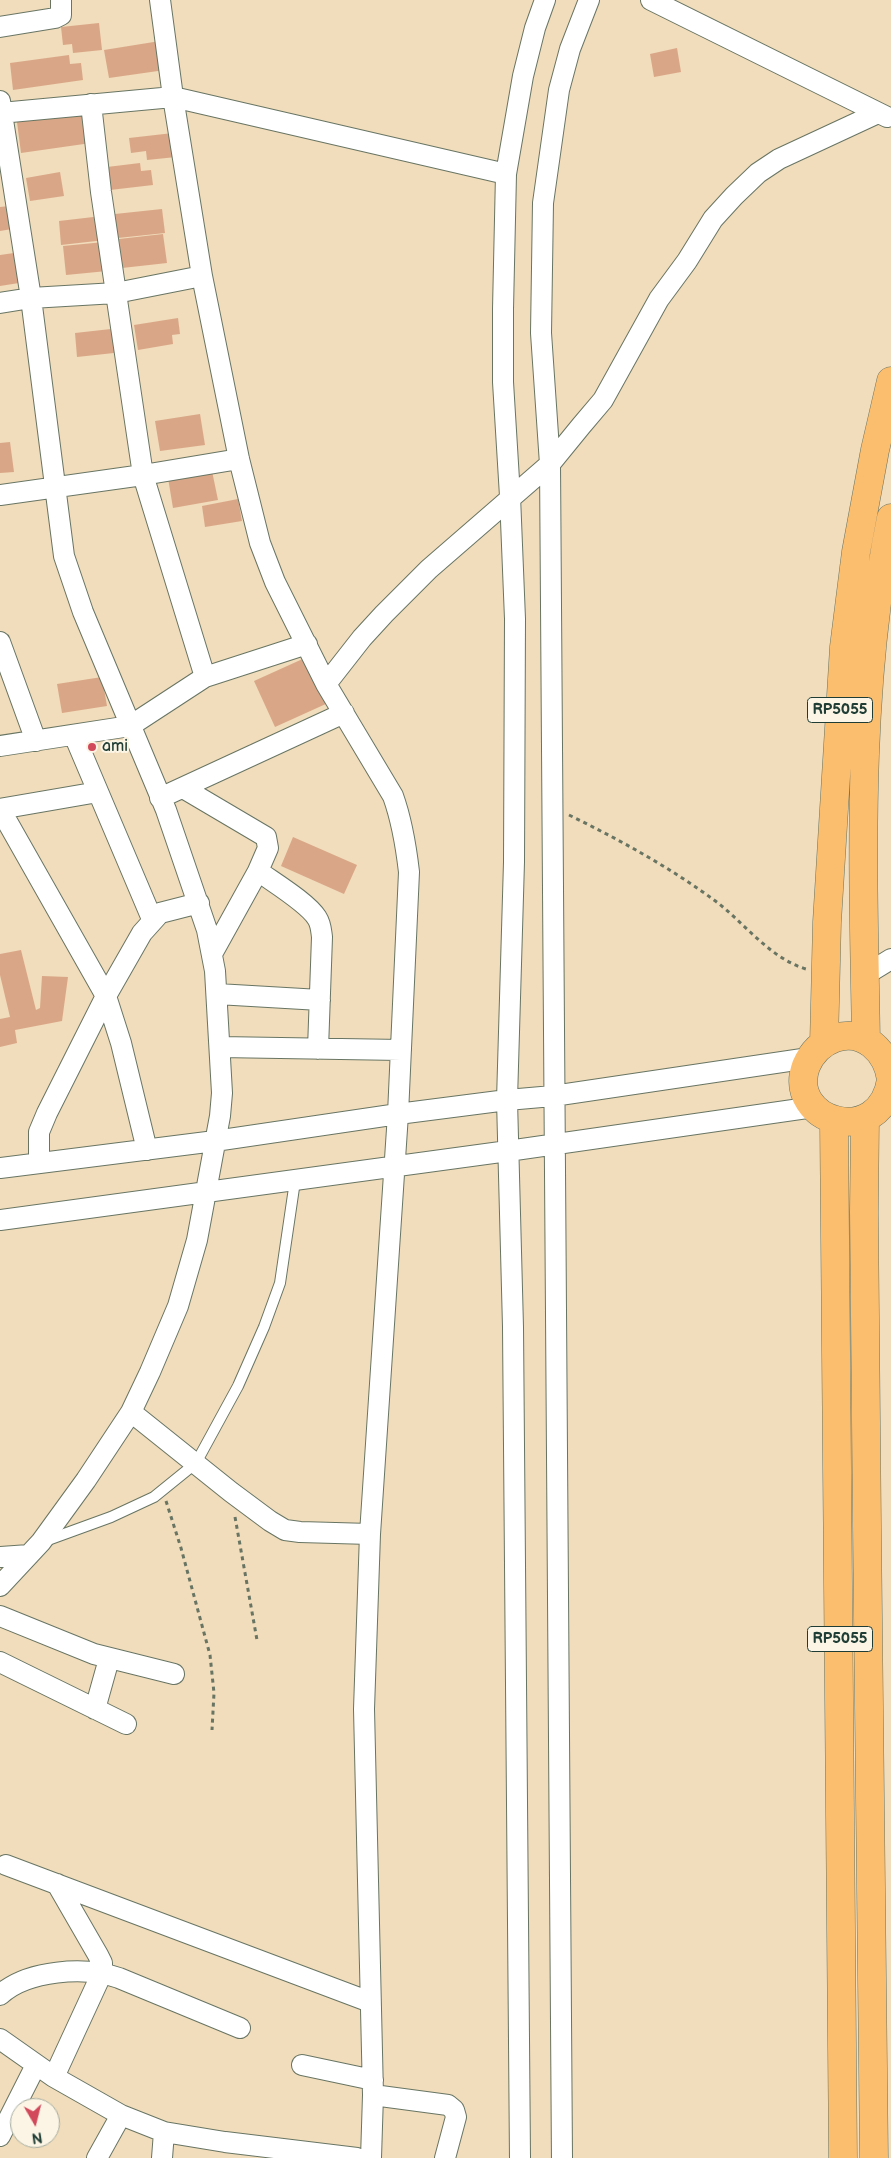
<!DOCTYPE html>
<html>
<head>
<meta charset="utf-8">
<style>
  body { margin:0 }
  #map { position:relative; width:891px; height:2158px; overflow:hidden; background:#f1dcbb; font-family:"Balsamiq Sans",sans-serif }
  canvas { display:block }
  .north { position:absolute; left:10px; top:2098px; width:50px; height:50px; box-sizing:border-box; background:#fcf5e5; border:1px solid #a4ab9e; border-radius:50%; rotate:172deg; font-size:14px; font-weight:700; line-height:20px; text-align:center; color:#1f3d34 }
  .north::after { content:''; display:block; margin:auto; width:18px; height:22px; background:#d1495b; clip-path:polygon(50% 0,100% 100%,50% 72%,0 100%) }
</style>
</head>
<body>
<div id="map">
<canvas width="891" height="2158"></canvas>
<div class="north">N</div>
</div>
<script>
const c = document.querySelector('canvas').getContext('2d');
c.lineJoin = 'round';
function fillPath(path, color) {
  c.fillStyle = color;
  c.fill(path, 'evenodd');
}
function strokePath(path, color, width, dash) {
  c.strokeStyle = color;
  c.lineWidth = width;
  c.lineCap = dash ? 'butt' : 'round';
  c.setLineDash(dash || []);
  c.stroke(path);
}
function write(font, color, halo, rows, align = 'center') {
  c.font = font + ' "Balsamiq Sans",sans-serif';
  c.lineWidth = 4;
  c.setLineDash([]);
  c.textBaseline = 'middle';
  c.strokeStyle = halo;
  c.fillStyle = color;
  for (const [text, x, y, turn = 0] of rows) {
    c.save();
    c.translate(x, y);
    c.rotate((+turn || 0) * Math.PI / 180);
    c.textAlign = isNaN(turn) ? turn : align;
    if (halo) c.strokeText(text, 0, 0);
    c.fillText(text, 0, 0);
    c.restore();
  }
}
fillPath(new Path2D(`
  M99,23L102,50L73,53L72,44L63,45L61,27Z
  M160,41L165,70L109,78L104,50Z
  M677,48L681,72L654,77L650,54Z
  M69,55L70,64L81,63L83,80L13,90L10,63Z
  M87,112L91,143L21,153L17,122Z
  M173,133L176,157L147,160L146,151L131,153L129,138Z
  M140,163L141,171L151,170L153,185L110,190L107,167Z
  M60,172L64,196L30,201L26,178Z
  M9,206L12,229L0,231V207Z
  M162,209L165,233L118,238L115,214Z
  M102,216L105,240L61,245L59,221Z
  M163,234L167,263L122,268L119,239Z
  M104,242L107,271L66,275L63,246Z
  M14,253L19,283L0,286V255Z
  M178,318L180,334L172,335L173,344L138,350L134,325Z
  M120,328L123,352L77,357L75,333Z
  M200,414L205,445L160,451L155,421Z
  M10,442L14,472L0,473V443Z
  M212,471L218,500L173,508L168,478Z
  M238,499L242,521L205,527L202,506Z
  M307,657L328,703L275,727L254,681Z
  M102,677L107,706L62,713L57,684Z
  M293,837L357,865L344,894L281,866Z
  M21,950L36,1010L40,1008L42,976L68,977L62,1021L15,1030L17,1043L0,1047V1019L10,1017L0,975V954Z`), '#d9a787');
const service = new Path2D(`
  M45,1541L111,1517L154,1497L196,1463L238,1386L264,1327L280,1283L295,1181`);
const minor = new Path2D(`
  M160,0L173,97L202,276L239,459L260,543L275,582L326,684L393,796C402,821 406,846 409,872L398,1114L370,1534L364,1709L373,2095L371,2158
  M651,0L887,117
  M0,27L55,18L61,15V0
  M0,101L31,298L64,556L83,612L166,810L207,930L215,971L222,1093L220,1116L197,1240L178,1306L150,1372L131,1412L86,1480L41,1542L0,1586
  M91,104L101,192L143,475L205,677
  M0,113L173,97L506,174
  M0,303L31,298L116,293L202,276
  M0,495L143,475L239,459
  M0,642L36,741
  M326,684L362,638L384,614L429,569L550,464L581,426L603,400L659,299L687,261L713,219L734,196L758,173L779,159L878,113
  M74,735L152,919
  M0,746L130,726L205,677L307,644
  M183,788L266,837L268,848L258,871
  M160,798L344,713
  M0,809L106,996L121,1043L147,1150
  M0,809L98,792
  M212,954L258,871C273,882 308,903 317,918C321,924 321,930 322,937L318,1049
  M865,975L891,959
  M217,994L320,1000
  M220,1047L401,1050
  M39,1163V1132L47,1113L106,996L142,933L160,913L199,903
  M0,1168L215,1141L398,1114L507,1100L553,1096L809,1058
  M0,1220L508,1151L814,1107
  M131,1412L231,1492L270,1521L285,1530L300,1532L370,1534
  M0,1557L29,1555
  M0,1616L94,1654L174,1674
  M0,1662L126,1724
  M95,1709L109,1659
  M6,1865L370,2002
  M0,1995C27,1970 85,1966 119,1978L240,2028
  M0,2039L54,2077L121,2115L164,2132L225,2142L357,2158
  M302,2065L373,2080
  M54,2077L102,1973V1963L98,1955L57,1884
  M373,2095L448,2105L454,2110L456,2117L445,2158
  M0,2136L36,2065
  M97,2158L121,2115
  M162,2158L164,2132
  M520,2158L513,1327L507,1100L514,862L515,619L510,496L503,382V309L506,174L523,76L535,28L545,0
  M562,2158L550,464L541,333L543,203L559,90L570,49L589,0`);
const trunk = new Path2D(`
  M866,1040C863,866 856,689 891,518
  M824,1043L827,922L844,647L856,552L875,450L891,381
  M891,1079C887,1052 864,1028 835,1038C821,1043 812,1052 806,1066C786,1122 880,1150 891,1080
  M865,1119L864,1212L867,1526L874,2158
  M834,1121L843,2158`);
strokePath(service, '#687563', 12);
strokePath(minor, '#687563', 22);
strokePath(trunk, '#687563', 29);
strokePath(new Path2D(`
  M569,815C620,840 669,867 714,900C744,922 769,958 806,969
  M166,1501L181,1548L210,1655L214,1693L212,1730
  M235,1517L257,1640`), '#687563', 3, [4, 4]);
strokePath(service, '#fff', 10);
strokePath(minor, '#fff', 20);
strokePath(trunk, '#fbbd6e', 28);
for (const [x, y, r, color] of [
  [92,747,5,"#d1495b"]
]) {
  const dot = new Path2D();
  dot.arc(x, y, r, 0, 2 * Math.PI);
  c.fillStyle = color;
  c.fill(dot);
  strokePath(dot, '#fcf5e5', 2);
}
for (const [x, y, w] of [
  [840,710,65],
  [840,1639,65]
]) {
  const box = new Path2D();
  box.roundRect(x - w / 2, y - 12.5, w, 25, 4);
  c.fillStyle = '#fcf5e5';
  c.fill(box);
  strokePath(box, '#1f3d34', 1);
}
write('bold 15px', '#1f3d34', null, [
  ["RP5055",840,710],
  ["RP5055",840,1639]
]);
write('16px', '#1f3d34', '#fcf5e5', [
  ["ami",102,747]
], 'left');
</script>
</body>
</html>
